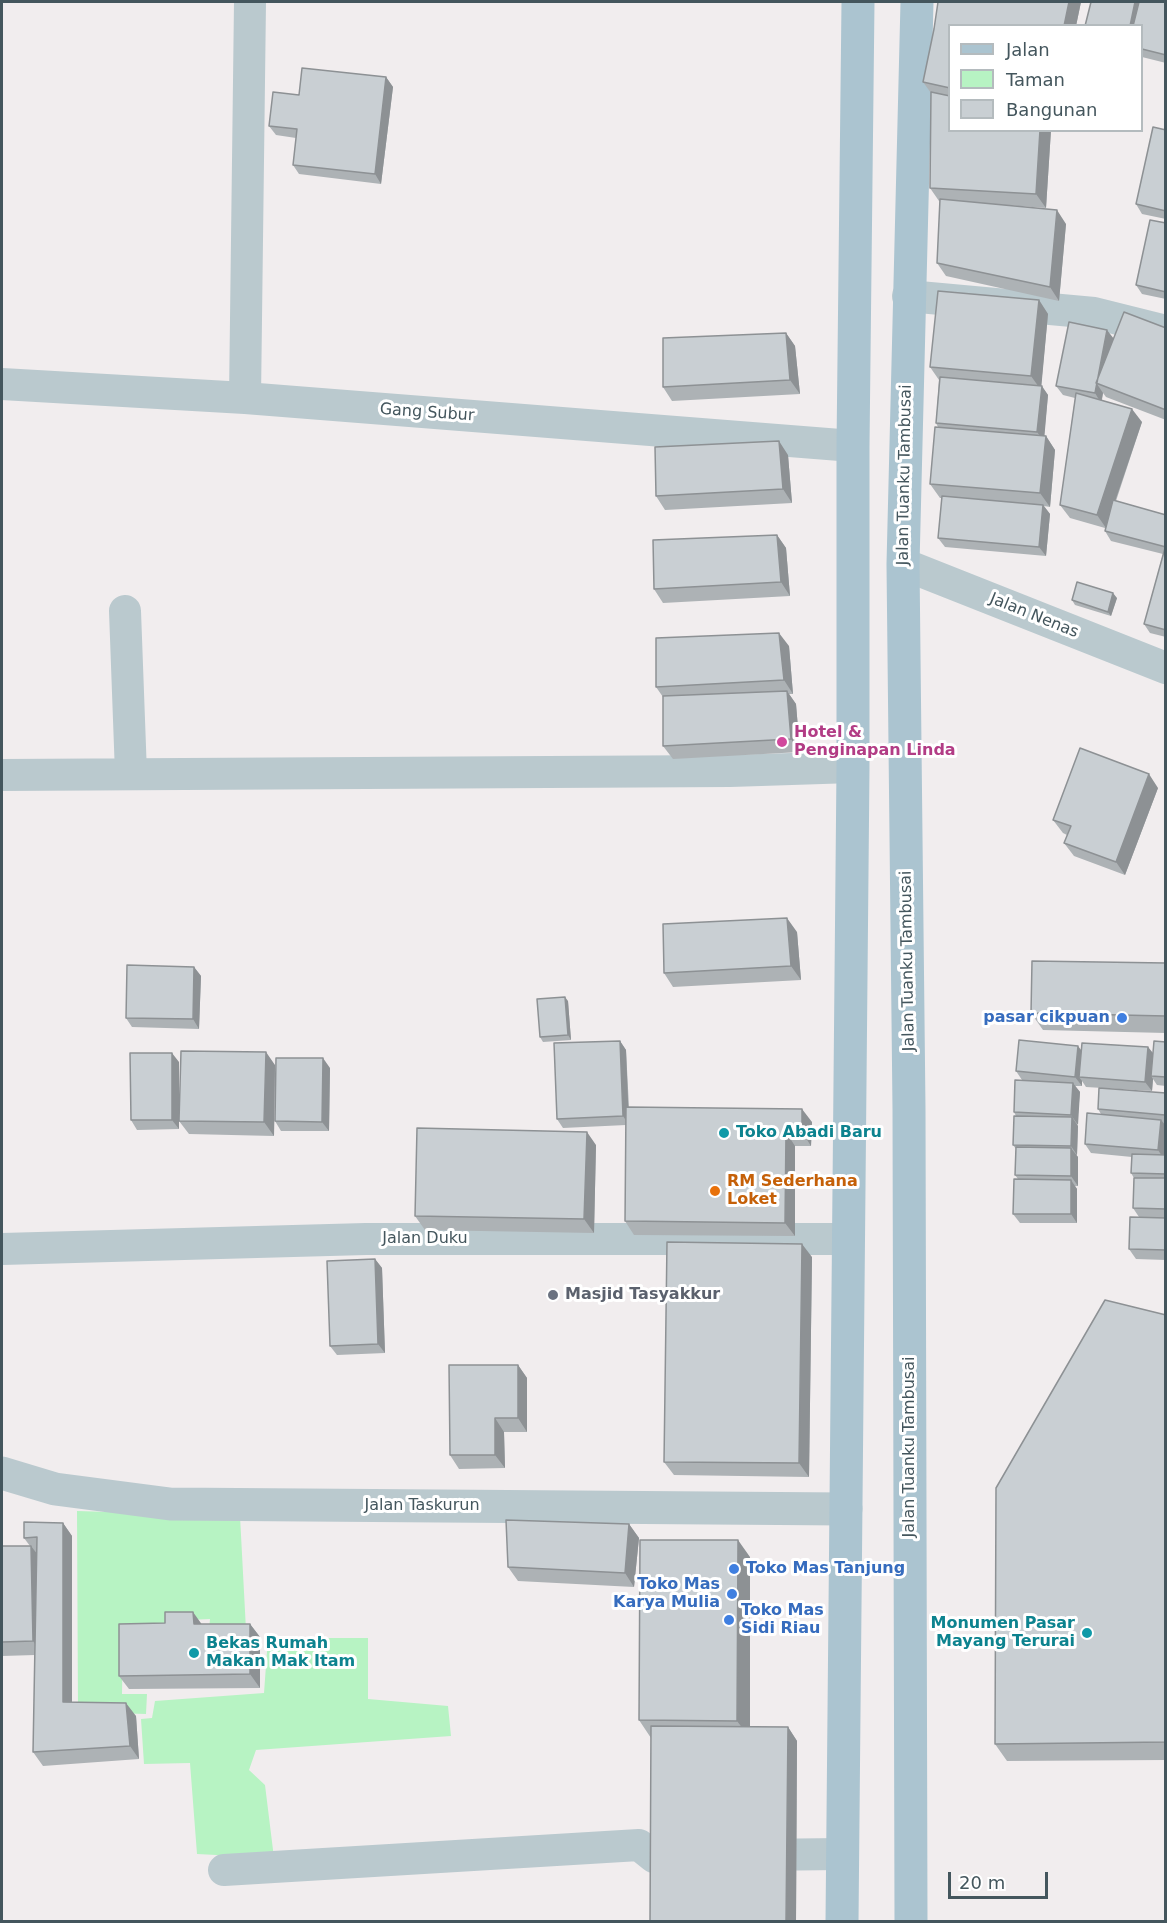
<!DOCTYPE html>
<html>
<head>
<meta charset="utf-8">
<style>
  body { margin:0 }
  #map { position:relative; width:1167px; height:1923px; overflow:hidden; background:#f1edee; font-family:"DejaVu Sans",sans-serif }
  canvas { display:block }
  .frame { position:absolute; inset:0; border:3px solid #44565d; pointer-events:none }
  .legend { position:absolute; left:948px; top:24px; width:195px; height:108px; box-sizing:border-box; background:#fff; border:2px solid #b4bbbe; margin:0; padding:8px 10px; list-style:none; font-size:18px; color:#44565d }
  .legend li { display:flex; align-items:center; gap:12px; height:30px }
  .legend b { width:30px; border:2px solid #b4bbbe }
  .scale { position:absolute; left:948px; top:1872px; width:100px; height:27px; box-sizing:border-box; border:3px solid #44565d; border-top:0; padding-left:8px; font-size:18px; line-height:21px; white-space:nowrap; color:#44565d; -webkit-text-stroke:4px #fff; paint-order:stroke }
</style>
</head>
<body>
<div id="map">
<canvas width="1167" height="1923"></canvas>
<div class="frame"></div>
<ul class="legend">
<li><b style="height:8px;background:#abc4d0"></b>Jalan</li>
<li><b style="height:16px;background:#b7f3c3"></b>Taman</li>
<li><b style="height:16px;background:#c9cfd3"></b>Bangunan</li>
</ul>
<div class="scale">20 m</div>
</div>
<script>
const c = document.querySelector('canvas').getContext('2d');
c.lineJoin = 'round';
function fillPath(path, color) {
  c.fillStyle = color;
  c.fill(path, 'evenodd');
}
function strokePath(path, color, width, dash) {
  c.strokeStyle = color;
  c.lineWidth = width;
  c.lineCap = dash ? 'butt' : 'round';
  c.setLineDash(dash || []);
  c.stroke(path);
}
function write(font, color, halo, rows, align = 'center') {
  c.font = font + ' "DejaVu Sans",sans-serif';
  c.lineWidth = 6;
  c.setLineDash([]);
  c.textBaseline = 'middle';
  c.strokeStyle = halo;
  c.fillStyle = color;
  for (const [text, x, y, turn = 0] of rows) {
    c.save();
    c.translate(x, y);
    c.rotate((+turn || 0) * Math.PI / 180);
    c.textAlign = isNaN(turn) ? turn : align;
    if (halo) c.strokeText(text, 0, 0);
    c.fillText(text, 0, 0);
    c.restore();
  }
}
fillPath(new Path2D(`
  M77,1511L240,1516L246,1630H209L210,1619L166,1621L165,1630L123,1632L122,1694H147L146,1714L78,1712Z
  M268,1638H368V1699L448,1706L451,1736L256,1750L249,1770L265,1785L274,1858L197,1854L190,1763L144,1764L141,1719L152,1718L155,1701L264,1693Z`), '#b7f3c3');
strokePath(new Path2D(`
  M908,296L1094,313L1166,331
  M2,384L245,398L853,446
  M245,398L250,2
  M903,564L1166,668
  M125,611L131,774
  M2,775L730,771L853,767
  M2,1249L366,1239H848
  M753,1855L842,1854
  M224,1870L639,1845L654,1857L692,1856`), '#bac9ce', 32);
strokePath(new Path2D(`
  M2,1473L55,1489L170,1504L846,1509`), '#bac9ce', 33);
strokePath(new Path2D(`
  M842,1922L853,767V446L858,2
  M911,1922L909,1109L903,564L917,2`), '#abc4d0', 33);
fillPath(new Path2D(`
  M938,2H1081L1076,26H950V130H1051L1046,208L1005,205L1066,224L1059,301L946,276L937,263L940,201H939L930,188L931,93L923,82L934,29Z
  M1166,2V63L1142,57V26Z
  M386,77L393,87L381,184L299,174L293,165L296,138L276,135L269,126L299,95Z
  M1166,130V219L1142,214L1136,204Z
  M1166,223V299L1142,294L1136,285Z
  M1039,300L1048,314L1041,386L1048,395L1044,436H1046L1055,450L1050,507L1044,506L1050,514L1046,556L945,547L938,538L942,498H940L930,484L938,427L936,423L939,380L930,367Z
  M1166,328V420L1106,397L1103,393L1102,400L1142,422L1116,501L1166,515V637L1150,633L1144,624L1163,554L1111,541L1105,531V528L1070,518L1060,505L1075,398L1063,395L1056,386L1114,339Z
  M786,333L795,346L800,394L672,401L663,387Z
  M788,455L792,503L665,510L656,496Z
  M777,535L786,548L790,596L663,603L654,589Z
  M1117,598L1111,616L1075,605L1072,600Z
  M789,646L793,694H789L796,704L800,752L673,759L663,746V697L656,687Z
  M1158,788L1125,875L1074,856L1064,843L1067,835L1063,833L1053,820Z
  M797,932L801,980L673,987L664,973Z
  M1166,963V1033L1043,1030L1031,1013Z
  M194,967L201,976L199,1029L132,1027L126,1018Z
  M568,1001L571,1040L543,1042L540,1037Z
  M620,1041L626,1050L629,1107L812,1122L811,1146H795V1236L634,1235L625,1221L626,1125L563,1128L557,1119Z
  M1166,1042V1086L1157,1085L1153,1079L1152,1091L1086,1087L1082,1081V1086H1075L1080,1092L1077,1125L1078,1126L1077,1155H1076L1078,1157V1186H1075L1077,1189V1223H1020L1013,1214L1018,1179L1015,1175L1016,1149L1013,1145L1016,1116L1014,1112L1022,1080L1016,1071L1081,1050L1148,1047L1153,1053Z
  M179,1062V1129L137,1130L131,1120Z
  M275,1065L274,1136L189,1134L179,1121Z
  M330,1068L329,1131H281L275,1121Z
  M1166,1093V1124H1164L1166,1126V1260L1136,1259L1129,1249L1139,1217L1133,1208L1134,1178L1131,1173L1132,1157L1091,1153L1085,1144L1101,1114L1098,1109Z
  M596,1145L594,1233L425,1230L415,1216Z
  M812,1257L809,1477L674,1475L664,1462Z
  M375,1259L382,1268L385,1353L337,1355L330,1346Z
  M1166,1315V1760L1007,1761L995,1744Z
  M518,1365L527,1378V1432H504L505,1468L459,1469L450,1455Z
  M63,1523L72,1536V1702L136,1716L139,1759L43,1766L33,1752L35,1655L2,1656V1546H30L24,1538Z
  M629,1524L639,1538L634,1587L518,1581L508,1567Z
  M750,1557V1727H788L797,1741L796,1922H650L651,1738L639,1720Z
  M202,1624H250L260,1637V1688L129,1689L119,1676Z`), '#adb2b5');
fillPath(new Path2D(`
  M1069,2H1081L1076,26H1064Z
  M1135,2H1144L1138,26H1130Z
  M386,77L393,87L381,184L375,174Z
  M1040,130H1051L1046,208L1036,194Z
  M1057,210L1066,224L1059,301L1050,287Z
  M1039,300L1048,314L1041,390L1031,376Z
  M1107,330L1114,339L1097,384Z
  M786,333L795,346L800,394L790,380Z
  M1097,384L1103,393L1101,403L1095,393Z
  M1042,386L1048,395L1044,441L1037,432Z
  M1132,409L1142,422L1106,528L1097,515Z
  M1046,436L1055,450L1050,507L1040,493Z
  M779,441L788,455L792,503L783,489Z
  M1043,505L1050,514L1046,556L1039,547Z
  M777,535L786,548L790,596L781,582Z
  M1113,593L1117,598L1111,616L1108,612Z
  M779,633L789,646L793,694L784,680Z
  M787,691L796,704L800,752L791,739Z
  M1149,774L1158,788L1125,875L1116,862Z
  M787,918L797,932L801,980L791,966Z
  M194,967L201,976L199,1029L193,1019Z
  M565,997L568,1001L571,1040L568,1035Z
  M620,1041L626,1050L629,1125L623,1116Z
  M1078,1046L1085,1055L1079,1077L1082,1081V1086L1075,1077Z
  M1148,1047L1155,1056L1151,1076L1153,1079L1152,1091L1145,1082Z
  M266,1052L275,1065L274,1136L264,1122Z
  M172,1053L179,1062V1129L172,1120Z
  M323,1058L330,1068L329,1131L322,1122Z
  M1073,1083L1080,1092L1078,1125L1071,1115Z
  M802,1109L812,1122L811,1146L802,1132Z
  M1072,1117L1078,1126L1077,1155L1071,1146Z
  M1161,1120L1166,1126L1164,1159L1158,1150Z
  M587,1132L596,1145L594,1233L584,1219Z
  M786,1132L795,1146V1236L785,1223Z
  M1071,1148L1078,1157V1186L1071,1176Z
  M1071,1180L1077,1189V1223L1071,1214Z
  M802,1244L812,1257L809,1477L799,1463Z
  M375,1259L382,1268L385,1353L378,1344Z
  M518,1365L527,1378V1432L518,1418Z
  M495,1418L504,1432L505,1468L495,1455Z
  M63,1523L72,1536V1716L63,1702Z
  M629,1524L639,1538L634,1587L625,1573Z
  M738,1540L750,1557V1738L737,1721Z
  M31,1546L41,1559L43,1655L33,1641Z
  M193,1612L203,1626L194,1624Z
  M250,1624L260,1637V1688L250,1674Z
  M126,1703L136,1716L139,1759L130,1746Z
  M788,1727L797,1741L796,1922H786Z`), '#8d9194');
const building = new Path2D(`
  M938,2H1069L1064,26H950V88L923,82L934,29Z
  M1091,2H1135L1130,26H1085Z
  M1139,2H1166V55L1142,49V26H1133Z
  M302,68L386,77L375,174L293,165L297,129L269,126L273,92L299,95Z
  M931,92L950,96V130H1040L1036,194L930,188Z
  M1153,127L1166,130V211L1136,204Z
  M940,199L1057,210L1050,287L937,263Z
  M1150,220L1166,223V292L1136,285Z
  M938,291L1039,300L1031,376L930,367Z
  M1124,312L1166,328V410L1096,383Z
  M1069,322L1107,330L1095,393L1056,386Z
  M786,333L790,380L663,387V338Z
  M940,377L1042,386L1037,432L936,423Z
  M1076,393L1132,409L1097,515L1060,505Z
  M935,427L1046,436L1040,493L930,484Z
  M779,441L783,489L656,496L655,447Z
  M942,496L1043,505L1039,547L938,538Z
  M1113,500L1166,515V547L1105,531Z
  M777,535L781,582L654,589L653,540Z
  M1165,548L1166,549V630L1144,624Z
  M1077,582L1113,593L1108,612L1072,600Z
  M779,633L784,680L656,687V638Z
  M787,691L791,739L663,746V696Z
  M1080,748L1149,774L1116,862L1064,843L1071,826L1053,820Z
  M787,918L791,966L664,973L663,924Z
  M1032,961L1166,963V1016L1031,1013Z
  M127,965L194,967L193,1019L126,1018Z
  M565,997L568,1035L540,1037L537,999Z
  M1019,1040L1078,1046L1075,1077L1016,1071Z
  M620,1041L623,1116L557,1119L554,1043Z
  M1154,1041L1166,1042V1077L1151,1076Z
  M1082,1043L1148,1047L1145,1082L1079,1077Z
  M181,1051L266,1052L264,1122L179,1121Z
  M130,1053H172V1120H131Z
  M276,1058H323L322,1122L275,1121Z
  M1015,1080L1073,1083L1071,1115L1014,1112Z
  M1099,1088L1166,1093L1165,1115L1098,1109Z
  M626,1107L802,1109V1132H786L785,1223L625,1221Z
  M1087,1113L1161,1120L1158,1150L1085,1144Z
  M1014,1116L1072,1117L1071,1146L1013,1145Z
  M417,1128L587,1132L584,1219L415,1216Z
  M1016,1147L1071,1148V1176L1015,1175Z
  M1132,1154L1166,1155V1174L1131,1173Z
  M1134,1178H1166V1209L1133,1208Z
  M1014,1179L1071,1180V1214H1013Z
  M1130,1217L1166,1218V1250L1129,1249Z
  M667,1242L802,1244L799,1463L664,1462Z
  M375,1259L378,1344L330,1346L327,1261Z
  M1105,1300L1166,1315V1742L995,1744L996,1488Z
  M449,1365H518V1418H495V1455H450Z
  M506,1520L629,1524L625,1573L508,1567Z
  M24,1522L63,1523V1702L126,1703L130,1746L33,1752L37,1537L24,1538Z
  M640,1540H738L737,1721L639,1720Z
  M2,1546H31L33,1641L2,1642Z
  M165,1612H193L194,1624H250V1674L119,1676V1624L165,1623Z
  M651,1726L788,1727L786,1922H650Z`);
fillPath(building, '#c9cfd3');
strokePath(building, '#8d9194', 1.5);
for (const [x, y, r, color] of [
  [782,742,6,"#d1479c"],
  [1122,1018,6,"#3f7fe0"],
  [724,1133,6,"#0f9aa8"],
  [715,1191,6,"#e8710a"],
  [553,1295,6,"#6b7280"],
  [734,1569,6,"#3f7fe0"],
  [732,1594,6,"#3f7fe0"],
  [729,1620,6,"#3f7fe0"],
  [1087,1633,6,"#0f9aa8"],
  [194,1653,6,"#0f9aa8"]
]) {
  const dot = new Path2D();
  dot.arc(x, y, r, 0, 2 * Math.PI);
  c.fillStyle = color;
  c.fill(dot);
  strokePath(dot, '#fff', 2);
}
write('16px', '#44565d', '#fff', [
  ["Gang Subur",427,413,4],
  ["Jalan Tuanku Tambusai",905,475,-89],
  ["Jalan Nenas",1034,616,22],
  ["Jalan Tuanku Tambusai",908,961,-91],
  ["Jalan Duku",425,1239],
  ["Jalan Tuanku Tambusai",910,1447,-90],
  ["Jalan Taskurun",422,1506]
]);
write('bold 16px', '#b23c85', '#fff', [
  ["Hotel &",794,733],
  ["Penginapan Linda",794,751]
], 'left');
write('bold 16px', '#366cbe', '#fff', [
  ["pasar cikpuan",1110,1018],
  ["Toko Mas Tanjung",746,1569,"left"],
  ["Toko Mas",720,1585],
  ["Karya Mulia",720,1603],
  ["Toko Mas",741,1611,"left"],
  ["Sidi Riau",741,1629,"left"]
], 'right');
write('bold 16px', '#0d838f', '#fff', [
  ["Toko Abadi Baru",736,1133],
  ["Monumen Pasar",1075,1624,"right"],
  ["Mayang Terurai",1075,1642,"right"],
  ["Bekas Rumah",206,1644],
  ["Makan Mak Itam",206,1662]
], 'left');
write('bold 16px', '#c56008', '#fff', [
  ["RM Sederhana",727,1182],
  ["Loket",727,1200]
], 'left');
write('bold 16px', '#5b616d', '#fff', [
  ["Masjid Tasyakkur",565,1295]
], 'left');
</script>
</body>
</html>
